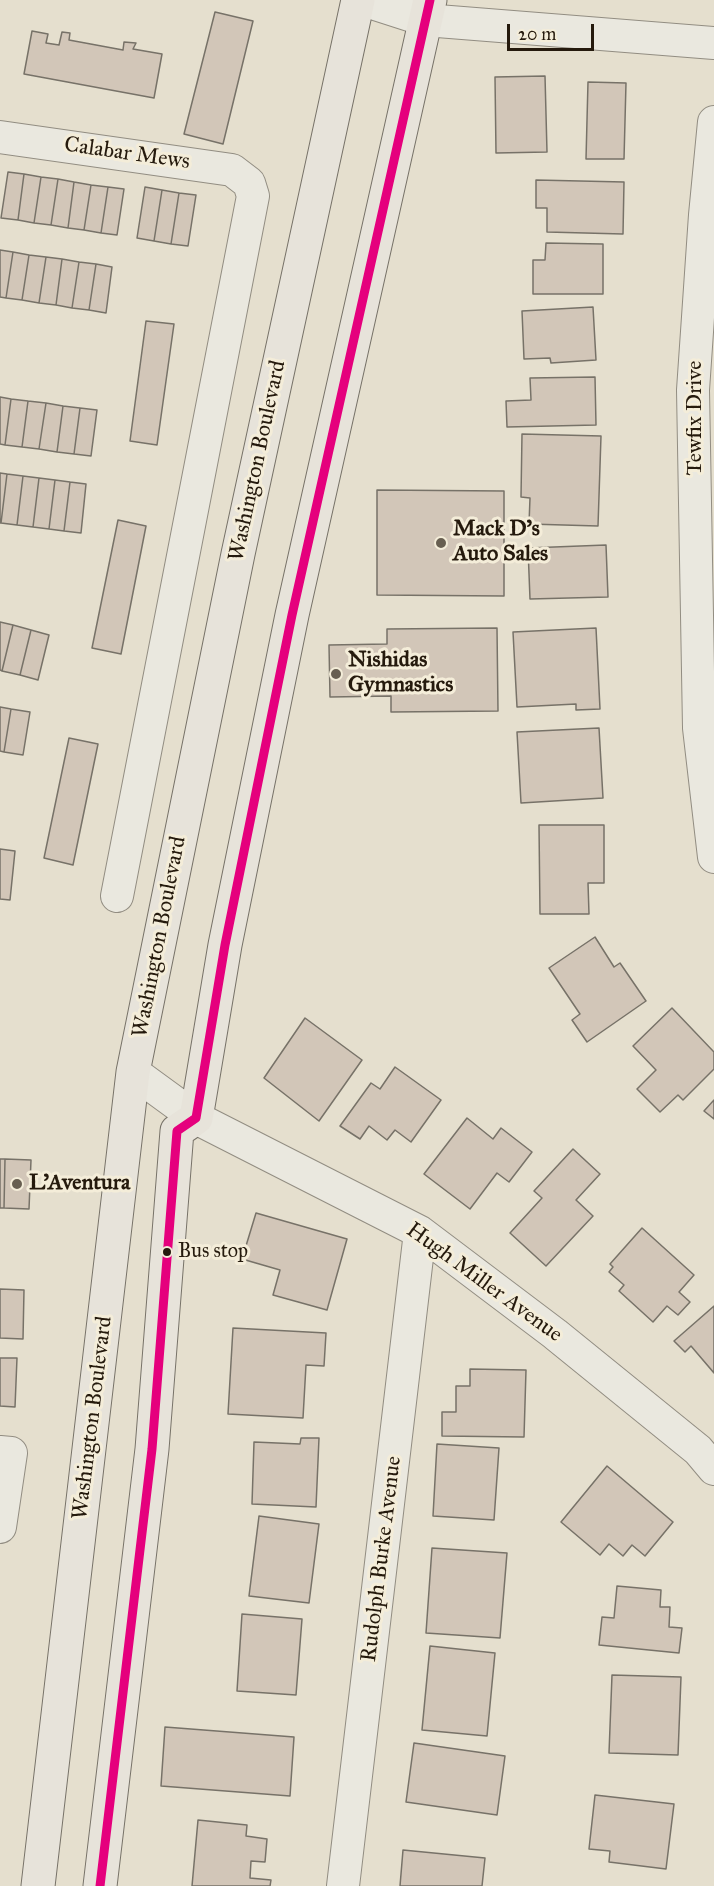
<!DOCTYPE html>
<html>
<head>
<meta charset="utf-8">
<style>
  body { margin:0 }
  #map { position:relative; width:714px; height:1886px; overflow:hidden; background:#e5dfce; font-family:"IM FELL Great Primer",serif }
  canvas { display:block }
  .scale { position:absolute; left:507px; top:24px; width:87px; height:27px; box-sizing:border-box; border:3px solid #251a0d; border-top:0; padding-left:8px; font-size:18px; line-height:21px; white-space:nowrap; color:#251a0d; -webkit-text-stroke:4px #f4edd9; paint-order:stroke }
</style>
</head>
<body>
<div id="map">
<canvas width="714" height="1886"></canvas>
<div class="scale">20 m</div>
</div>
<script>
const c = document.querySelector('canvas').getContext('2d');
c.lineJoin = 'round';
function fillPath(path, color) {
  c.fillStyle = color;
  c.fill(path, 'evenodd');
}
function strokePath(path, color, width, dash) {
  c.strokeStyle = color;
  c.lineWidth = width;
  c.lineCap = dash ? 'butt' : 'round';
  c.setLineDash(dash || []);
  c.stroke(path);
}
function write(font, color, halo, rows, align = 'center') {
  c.font = font + ' "IM FELL Great Primer",serif';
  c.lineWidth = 6;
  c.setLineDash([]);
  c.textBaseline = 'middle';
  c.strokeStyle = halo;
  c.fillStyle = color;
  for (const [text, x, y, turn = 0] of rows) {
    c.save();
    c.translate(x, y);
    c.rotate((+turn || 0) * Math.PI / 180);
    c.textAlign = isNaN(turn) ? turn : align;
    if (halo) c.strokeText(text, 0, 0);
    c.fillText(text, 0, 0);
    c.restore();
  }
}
const building = new Path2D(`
  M215,12L253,21L223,144L184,134Z
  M32,31L48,34L46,43L59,45L62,32L70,33L69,40L123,50L124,42L136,43L133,49L162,54L154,98L24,74Z
  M545,76L547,152L496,153L495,77Z
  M588,82L626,83L624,159H586Z
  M8,172L24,174L18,220L1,218Z
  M24,174L41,177L34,223L18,220Z
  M41,177L58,179L51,225L34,223Z
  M58,179L74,182L68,228L51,225Z
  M536,180L624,182L623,234L547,232V208H536Z
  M74,182L91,185L84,230L68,228Z
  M91,185L108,187L101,233L84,230Z
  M108,187L124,189L117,235L101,233Z
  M145,187L162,190L154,241L137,238Z
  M162,190L179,193L171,244L154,241Z
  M179,193L196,195L188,246L171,244Z
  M546,243L603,244V294H533V260H545Z
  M0,250L13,252L6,298L0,297Z
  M13,252L29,255L22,300L6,298Z
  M29,255L46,257L39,303L22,300Z
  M46,257L62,259L56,305L39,303Z
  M62,259L79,262L72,308L56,305Z
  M79,262L96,264L89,310L72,308Z
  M96,264L112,267L106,313L89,310Z
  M593,307L596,360L551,363L550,358L524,359L522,311Z
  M146,321L174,324L157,445L130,441Z
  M595,377L596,425L507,427L506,401L531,400L530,378Z
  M0,397L11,399L5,445L0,444Z
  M11,399L28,401L22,447L5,445Z
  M28,401L46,403L39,449L22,447Z
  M46,403L63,406L57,452L39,449Z
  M63,406L80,408L74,454L57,452Z
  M80,408L97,410L91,456L74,454Z
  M522,434L601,436L598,526L529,524L530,498L521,497Z
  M0,473L7,474L1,523H0Z
  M7,474L23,476L17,525L1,523Z
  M23,476L39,478L33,527L17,525Z
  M39,478L55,480L49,529L33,527Z
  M55,480L70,482L64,531L49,529Z
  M70,482L86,484L81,533L64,531Z
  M377,490L504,491V596L377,595Z
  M118,520L146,526L121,654L92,648Z
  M606,545L608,597L530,599L528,548Z
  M0,622L13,625L2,671L0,670Z
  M13,625L31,630L20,675L2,671Z
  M497,628L498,711L391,712V696L330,697L329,645L387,644V629Z
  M596,628L600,709L576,710V704L517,707L513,632Z
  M31,630L49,635L38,680L20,675Z
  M0,707L11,709L4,752L0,751Z
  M11,709L30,712L23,755L4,752Z
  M599,728L603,798L521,803L517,732Z
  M69,738L98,744L73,865L44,858Z
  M539,825H604V883H588L589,914H540Z
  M0,849L15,851L10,900L0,899Z
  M595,937L614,967L620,963L646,1001L587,1042L572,1020L580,1014L549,968Z
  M672,1008L714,1052V1069L683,1100L678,1095L660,1112L637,1089L656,1070L633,1046Z
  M305,1018L362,1060L319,1121L264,1078Z
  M395,1067L441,1100L411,1142L395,1130L387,1140L369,1126L360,1139L340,1126L371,1083L380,1089Z
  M714,1100V1119L704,1111Z
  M467,1118L493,1139L501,1128L532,1152L509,1182L497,1173L470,1209L424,1174Z
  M573,1149L600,1174L576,1200L593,1216L546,1266L510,1233L542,1198L534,1191Z
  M0,1159H5L4,1208H0Z
  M5,1159L31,1160L29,1209L4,1208Z
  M256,1213L347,1239L327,1310L273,1295L280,1270L242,1259Z
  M642,1228L694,1275L679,1292L690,1302L678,1315L667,1306L653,1322L619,1291L624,1285L609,1272L613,1267L610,1264Z
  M0,1289L24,1290L23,1339L0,1338Z
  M714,1306V1373L691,1346L685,1352L674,1341Z
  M233,1328L326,1333L324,1366L306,1365L303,1418L228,1414Z
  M0,1358H17L15,1407L0,1406Z
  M470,1369L526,1370L524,1437L442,1436V1412H456V1386H470Z
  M301,1438H319L316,1507L252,1504L254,1442L300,1444Z
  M437,1444L499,1448L494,1520L433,1516Z
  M607,1466L673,1522L645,1556L632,1545L623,1556L609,1544L600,1555L561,1522Z
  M259,1516L319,1524L309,1603L249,1596Z
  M432,1548L507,1553L500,1638L426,1633Z
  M617,1586L661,1590L660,1607H670L669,1627L682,1628L679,1653L599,1645L602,1617L614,1618Z
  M242,1614L302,1619L296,1695L237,1691Z
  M430,1646L495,1653L487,1736L422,1730Z
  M612,1675L681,1677L678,1755L609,1753Z
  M165,1727L294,1737L290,1796L161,1786Z
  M414,1743L505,1756L497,1815L406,1802Z
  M595,1795L674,1804L666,1869L609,1862L610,1851L589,1849Z
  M198,1820L247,1825L246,1836L267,1839L265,1862L251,1861L250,1878L271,1880L270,1886H192Z
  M403,1850L485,1858L482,1886H400Z`);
fillPath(building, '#d2c6b8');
strokePath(building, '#777268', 1.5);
const street = new Path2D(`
  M363,0L425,20L714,43
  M714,122L705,215L693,390L699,728L714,857
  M0,137L232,170L249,183L253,196L117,896
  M133,1072L196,1118L420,1232L555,1334L698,1450L714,1469
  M0,1452L11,1453L0,1527
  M343,1886L420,1232`);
const highway = new Path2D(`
  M38,1886L133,1072L238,554L358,0
  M100,1886L152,1449L177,1131L196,1118L225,945L292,615L430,0`);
strokePath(street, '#928d82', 34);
strokePath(highway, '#777268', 35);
strokePath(street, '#eae8df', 32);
strokePath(highway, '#e7e3da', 33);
strokePath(new Path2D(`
  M100,1886L152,1449L177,1131L196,1118L225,945L292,615L430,0`), '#e5007d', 9);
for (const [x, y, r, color] of [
  [441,543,6,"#685f51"],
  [336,674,6,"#685f51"],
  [17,1184,6,"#685f51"],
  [167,1252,5,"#251a0d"]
]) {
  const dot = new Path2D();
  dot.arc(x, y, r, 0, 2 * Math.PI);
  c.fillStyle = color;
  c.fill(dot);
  strokePath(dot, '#f4edd9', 2);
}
write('20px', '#251a0d', '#f4edd9', [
  ["Bus stop",178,1252]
], 'left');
write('22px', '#251a0d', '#f4edd9', [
  ["Calabar Mews",127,154,8],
  ["Tewfix Drive",696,418,-90],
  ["Washington Boulevard",258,461,-78],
  ["Washington Boulevard",160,937,-79],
  ["Hugh Miller Avenue",484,1283,36],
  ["Washington Boulevard",93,1418,-83],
  ["Rudolph Burke Avenue",382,1559,-83]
]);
write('bold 22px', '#251a0d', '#f4edd9', [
  ["Mack D's",453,530],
  ["Auto Sales",453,555],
  ["Nishidas",348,661],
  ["Gymnastics",348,686],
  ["L'Aventura",29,1184]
], 'left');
</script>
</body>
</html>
